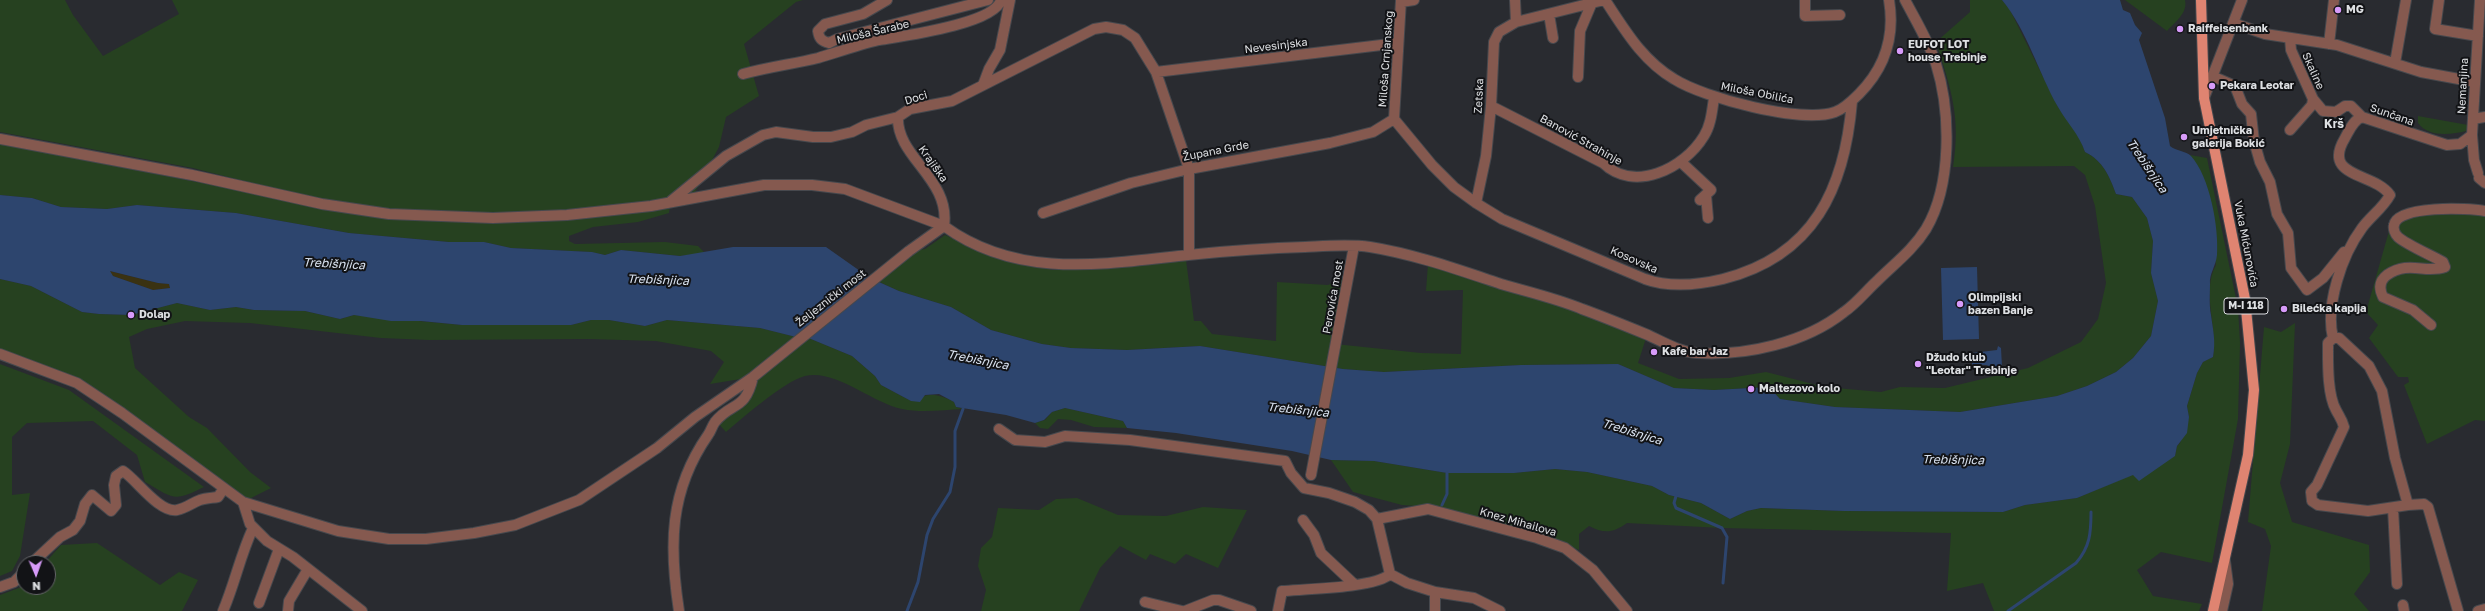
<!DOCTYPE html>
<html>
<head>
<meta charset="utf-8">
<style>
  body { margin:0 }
  #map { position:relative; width:2485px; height:611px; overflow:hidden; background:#292b30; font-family:"Golos Text",sans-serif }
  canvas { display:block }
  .north { position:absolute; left:16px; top:555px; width:40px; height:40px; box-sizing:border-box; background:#121316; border:1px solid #646568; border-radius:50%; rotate:178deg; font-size:11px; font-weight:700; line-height:16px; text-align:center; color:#dee0e3 }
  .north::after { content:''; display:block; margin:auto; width:14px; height:18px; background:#d79bf9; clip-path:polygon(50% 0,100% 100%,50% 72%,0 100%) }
</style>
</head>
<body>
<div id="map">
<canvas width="2485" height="611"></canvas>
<div class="north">N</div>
</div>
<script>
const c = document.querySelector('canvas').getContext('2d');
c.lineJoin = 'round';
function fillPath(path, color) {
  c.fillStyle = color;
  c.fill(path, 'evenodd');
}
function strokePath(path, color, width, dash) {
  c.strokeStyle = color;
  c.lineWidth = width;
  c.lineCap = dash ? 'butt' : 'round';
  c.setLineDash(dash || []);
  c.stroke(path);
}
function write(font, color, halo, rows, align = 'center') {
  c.font = font + ' "Golos Text",sans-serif';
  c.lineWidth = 4;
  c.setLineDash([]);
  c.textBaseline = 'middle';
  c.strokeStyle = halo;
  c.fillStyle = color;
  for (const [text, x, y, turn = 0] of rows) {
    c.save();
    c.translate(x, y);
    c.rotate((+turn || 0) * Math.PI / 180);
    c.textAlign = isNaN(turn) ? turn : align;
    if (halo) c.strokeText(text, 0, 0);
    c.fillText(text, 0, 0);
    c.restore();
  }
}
fillPath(new Path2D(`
  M0,0H65L73,15L103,56L179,14L172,0H803L796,2L744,44L759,96L726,117L719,147L694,194L652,202L615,207L494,215L389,211L322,201L193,168L0,132Z
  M1970,0H2002L2010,10L2058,107L2079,136L2085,152C2103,161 2109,175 2116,194L2132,197L2147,218L2153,241L2151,273L2158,301L2151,336L2133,358L2116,372L2087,386L2057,396L1960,412L1835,407L1780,399L1769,387L1714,390L1674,388L1618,364L1521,365L1384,372L1343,369L1200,346L1127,350L1071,348L1042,344L991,330L951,307L899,291L877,281L919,250L925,249L945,235L990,255L1052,270L1186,260L1194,321H1201L1212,334L1276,341L1277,282L1328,285L1346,277L1335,344L1421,353L1461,354L1463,290L1426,291L1428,264L1558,299L1647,335L1638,363L1679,379L1729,378L1766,372L1825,387L1881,392L1900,387L1945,388L2028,368L2081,342L2098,319L2106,283L2095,206L2085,175L2074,166L1953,167C1961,117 1951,89 1936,42L1970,12Z
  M2125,0H2185C2188,13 2175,22 2167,31Z
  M2418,116L2468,125L2466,131C2450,135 2428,137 2418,123Z
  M0,144L238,190L457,220L670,205L669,213L638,222L593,227L569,236V241L575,244L665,242L698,246L705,253L680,256L621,250L605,255L591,252L511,248L484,242H449L349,233L236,213L137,205L107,209L61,207L32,198L0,195Z
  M2190,155L2207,158L2238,308L2240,343L2238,419L2212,563L2161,552L2137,570L2153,596L2202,604L2199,611H1994L1983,583L1947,591L1951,533L1722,528L1627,523C1613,533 1604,534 1589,526L1579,534V550L1551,538L1432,507L1402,505L1353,492L1331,460L1374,461L1447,473H1514L1555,469L1587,472L1652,486L1669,495L1701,503L1730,519L1747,511L1761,508L1844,511L2003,512L2025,505L2077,498L2175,456L2177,446L2180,443L2189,417L2187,406L2197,373L2203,362L2213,357C2218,328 2201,291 2216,265L2199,168Z
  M2436,212L2485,213V421L2475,420L2427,444L2404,385L2409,382L2408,377H2398L2369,338L2378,325L2366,312L2393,217Z
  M0,279L31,286L82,312L99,314L131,315L177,303L210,310L236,307L254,310L305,311L340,319L354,315L462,325H571L591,320H609L645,326L667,320L760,328L796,337H806L852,356L875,376L881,385L911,401C930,393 936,393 954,402L956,407L963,409C944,410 921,413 902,409C872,403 836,369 805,376C783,382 744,417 726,432L716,421L742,402L753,377L710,384L724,362L711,351L656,341L589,339L429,340L381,338L250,323L185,321L147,329L129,337L135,368L189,417L207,428L250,472L271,488L243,502L77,383L0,354Z
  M2295,323L2290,444L2280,483L2292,522L2369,545L2370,572L2354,594L2369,611H2262L2271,546L2265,529L2248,522L2264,327L2281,332Z
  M0,364L69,390L204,487C174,502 174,499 145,482L137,455L93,421L27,423L12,437V495L30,493L20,556L12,571L0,576Z
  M1065,408L1123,421L1127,428L1094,427L1071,420L1058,419L1048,429L1040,428L1035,423L1045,420L1052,412Z
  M1077,498L1118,515L1166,516L1203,507L1247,510L1218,568L1186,554L1175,564L1150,554L1146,560L1120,546L1100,568L1079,611H981L986,590L978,566L981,548L992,537L998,508L1039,510L1056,499Z
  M97,543L160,585L179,572L198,580L182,611H0V595L24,586L48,587V563H45L61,545Z`), '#264120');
fillPath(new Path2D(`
  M109,271L158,283L169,284L170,288L153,290L113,276Z`), '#3a3212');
fillPath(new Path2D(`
  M2002,0H2120L2123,10L2130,13L2135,25L2142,33L2139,40L2165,118L2170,146C2176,151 2186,151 2191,156C2210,177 2219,228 2217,255C2216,266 2209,274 2210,284C2210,294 2209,305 2211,315C2213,330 2216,341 2213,357L2203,362L2197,373L2187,406L2189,417L2187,433L2177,446L2175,456L2139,481L2133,475L2077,498L2025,505L2003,512L1844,511L1761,508L1747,511L1730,519L1701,503L1669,495L1652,486L1587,472L1555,469L1514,473H1447L1374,461L1331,460L1292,451L1176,433L1127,428L1123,421L1065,408L1052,412L1044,420L1035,423L1006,415L956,407L954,402L939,394L925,395L920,402L911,401L881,385L875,376L852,356L806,337H796L760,328L667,320L645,326L609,320H591L571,325H462L421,321H391L354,315L340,319L305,311L254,310L236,307L210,310L177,303L131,315L99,314L82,312L31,286L0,279V195L32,198L61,207L107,209L137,205L236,213L349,233L449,242H484L511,248L592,252L605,255L621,250L680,256L733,247H826L870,278L899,291L951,307L991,330L1042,344L1071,348L1127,350L1200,346L1343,369L1384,372L1521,365L1618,364L1674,388L1714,390L1769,387L1780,399L1835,407L1960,412L2057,396L2087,386L2116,372L2133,358L2151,336L2158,301L2151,273L2153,241L2147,218L2132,197L2116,194C2109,175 2103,161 2085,152C2079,134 2067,123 2058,107C2038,72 2028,32 2002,0ZM110,271L158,283L169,284L170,288L153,290L113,276Z
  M1977,267L1979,339L1943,340L1941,268Z
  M1998,346L2001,348L2002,367L1999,369L1986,365H1972V353L1997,350Z`), '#2d456e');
strokePath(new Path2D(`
  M1676,496L1674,503L1676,508L1722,528L1727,537L1723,583
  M1442,505L1447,494V473
  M907,611L918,582L927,535L933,519L950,492L955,467V431L963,409
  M2008,611L2076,563C2090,547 2091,533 2091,512`), '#2d456e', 3);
const minor = new Path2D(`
  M887,0L863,14L825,24L818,31C819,39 822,41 829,43L837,39L988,0
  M1605,0C1625,30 1642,60 1674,79C1704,98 1802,124 1835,112C1844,109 1853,100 1859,94C1885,68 1895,36 1889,0
  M1805,0V16L1840,15
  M2439,0L2435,29L2478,36
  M1401,2L1414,0
  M1549,14L1553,38
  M1516,22L1604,0
  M2233,23L2265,34L2337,45L2421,72L2475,82
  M2329,44L2334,0
  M2395,63L2406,0
  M1156,72L1398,43
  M743,74C768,67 793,64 818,58C838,52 858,45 879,40C903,36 994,24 1001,0
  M2212,76L2235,86L2242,104L2251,114L2254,141L2260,162L2270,182L2277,214L2288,233L2291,268L2307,290L2323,278L2344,252
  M1578,77L1580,31L1591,5
  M983,85L989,69L1000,50L1010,0
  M2204,98L2242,0
  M2313,99L2323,111L2336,112L2345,106H2351L2362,117
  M1491,106L1603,163C1634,193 1684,169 1704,136C1711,125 1712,111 1714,98
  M1394,119L1432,165L1454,187L1476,203L1502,219L1645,279C1670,288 1698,285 1723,279C1814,256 1845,188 1852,101
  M1394,119L1401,0
  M2473,119L2485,117
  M2290,130L2312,105L2313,99L2291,50L2290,38
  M0,139L192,175L322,204L389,214L493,218L567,215L651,206L764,185H812L845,189L944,226C1018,280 1104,264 1188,255C1227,251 1266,248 1305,247C1326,246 1349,244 1370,247C1414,254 1459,270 1501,284C1528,292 1555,298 1582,309C1604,317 1626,326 1648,335C1663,342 1680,352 1697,353C1746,356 1805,343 1844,312C1857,303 1866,291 1877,281C1894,264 1913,250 1926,229C1952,185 1951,112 1936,64C1929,42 1916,21 1905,0
  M1681,162L1711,190L1700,200
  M2478,173L2474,160L2472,135L2480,0
  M2479,178L2485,183
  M1706,195L1708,218
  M671,201L726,156L763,135L776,132L813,137H831L852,132L866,125L898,117L910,109L952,101L1094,29L1106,27L1123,30L1135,38L1156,72L1189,169V255
  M1476,203L1486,156L1491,106L1494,42L1499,32L1516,22L1515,0
  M1043,213L1131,183L1189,169L1330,143L1373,132L1394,119
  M2431,325L2413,310L2383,297C2379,289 2379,281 2387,275C2409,260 2425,274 2445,267L2443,262C2431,255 2407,245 2398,237C2395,234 2393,229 2394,225C2397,205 2468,208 2485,211
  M2333,338C2325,305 2342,255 2362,228C2371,216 2383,208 2390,195C2374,172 2321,178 2345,138C2349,131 2353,120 2362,117L2447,145L2460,144L2472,135
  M0,354L77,383L122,413L243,502L338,531L389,539H426L474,533L515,525L579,500L657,448L695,417L753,377L909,251L944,226C951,179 896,157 898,117
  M999,429L1015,440L1045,442L1065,436L1130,440L1285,461L1291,473L1304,488L1329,493L1355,502L1369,510L1377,519L1390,574L1407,583L1435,592V611
  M1311,475L1354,246
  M243,502L250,524L267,541L293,557L362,611
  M2408,505L2368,511L2318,505L2312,501L2311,492L2317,485L2344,427C2342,419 2339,416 2336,410C2327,394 2328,361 2328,343L2333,338H2339L2369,366L2382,391L2395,458L2408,505L2424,504L2428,507L2458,611
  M2393,508L2397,584
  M1377,519L1428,509L1537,538L1565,548L1593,570L1627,611
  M1303,520L1314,535L1321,553L1355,585
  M32,563L60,537L73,530L80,521L85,504L92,495L111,511L116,505L114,485L116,476L123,471C136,479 159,513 177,510C186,508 192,503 200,500C206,498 212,498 218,497L224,488
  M0,587L14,582L24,572
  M1435,592L1474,598L1500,611
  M1145,602L1182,611
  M259,603L279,549
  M2403,605L2404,611
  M223,611C235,583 240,556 253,528
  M288,611L289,601L308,569
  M679,611C669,546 669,491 708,435C711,431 712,426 715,422C732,401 745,412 753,377
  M1185,611L1213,600H1219L1251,611
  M1278,611L1282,591C1305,589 1376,588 1390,574
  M2222,611L2228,584L2225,561
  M2478,611L2485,609`);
const major = new Path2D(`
  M2201,0L2204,98L2245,299L2254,390L2248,455L2213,611`);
strokePath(minor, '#46484d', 12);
strokePath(major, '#46484d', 12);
strokePath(minor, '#85594f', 10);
strokePath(major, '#df8471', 10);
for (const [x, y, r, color] of [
  [2338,10,4,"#d79bf9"],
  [2180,29,4,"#d79bf9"],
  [1900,51,4,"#d79bf9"],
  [2212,86,4,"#d79bf9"],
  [2184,137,4,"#d79bf9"],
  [1960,304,4,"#d79bf9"],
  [2284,309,4,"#d79bf9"],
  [131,315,4,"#d79bf9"],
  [1654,352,4,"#d79bf9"],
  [1918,364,4,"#d79bf9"],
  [1751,389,4,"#d79bf9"]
]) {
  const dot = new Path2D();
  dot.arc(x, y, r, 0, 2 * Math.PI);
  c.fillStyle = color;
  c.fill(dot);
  strokePath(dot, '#121316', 1.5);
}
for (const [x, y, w] of [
  [2246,306,44]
]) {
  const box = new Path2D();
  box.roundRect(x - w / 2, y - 8, w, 16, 3);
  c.fillStyle = '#121316';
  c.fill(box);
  strokePath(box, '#dee0e3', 1);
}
write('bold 10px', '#dee0e3', null, [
  ["M-I 118",2246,306]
]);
write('bold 11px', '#dee0e3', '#121316', [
  ["MG",2346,10],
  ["Raiffeisenbank",2188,29],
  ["EUFOT LOT",1908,45],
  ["house Trebinje",1908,58],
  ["Pekara Leotar",2220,86],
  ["Umjetnička",2192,131],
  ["galerija Bokić",2192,144],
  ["Olimpijski",1968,298],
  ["bazen Banje",1968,311],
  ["Bilećka kapija",2292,309],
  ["Dolap",139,315],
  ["Kafe bar Jaz",1662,352],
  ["Džudo klub",1926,358],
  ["\"Leotar\" Trebinje",1926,371],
  ["Maltezovo kolo",1759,389]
], 'left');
write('11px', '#dee0e3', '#121316', [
  ["Miloša Šarabe",873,32,-13],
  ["Nevesinjska",1276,46,-7],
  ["Miloša Crnjanskog",1386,59,-86],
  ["Skaline",2313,71,66],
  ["Nemanjina",2463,86,-87],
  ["Miloša Obilića",1757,93,11],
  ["Zetska",1479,96,-87],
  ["Doci",916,98,-17],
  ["Sunčana",2392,115,19],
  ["Banović Strahinje",1581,140,29],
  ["Župana Grde",1216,151,-11],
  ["Krajiška",933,164,55],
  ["Vuka Mićunovića",2246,244,79],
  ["Kosovska",1634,260,24],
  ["Perovića most",1333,297,-80],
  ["Željeznički most",831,298,-38],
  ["Knez Mihailova",1518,522,16]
]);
write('bold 12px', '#dee0e3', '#121316', [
  ["Krš",2334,124]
]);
write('italic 12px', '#dae3f1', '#121316', [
  ["Trebišnjica",2147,166,56],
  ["Trebišnjica",334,264,3],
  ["Trebišnjica",658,280,2],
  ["Trebišnjica",978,360,11],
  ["Trebišnjica",1298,410,6],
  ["Trebišnjica",1632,432,17],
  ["Trebišnjica",1953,460,1]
]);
</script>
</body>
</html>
